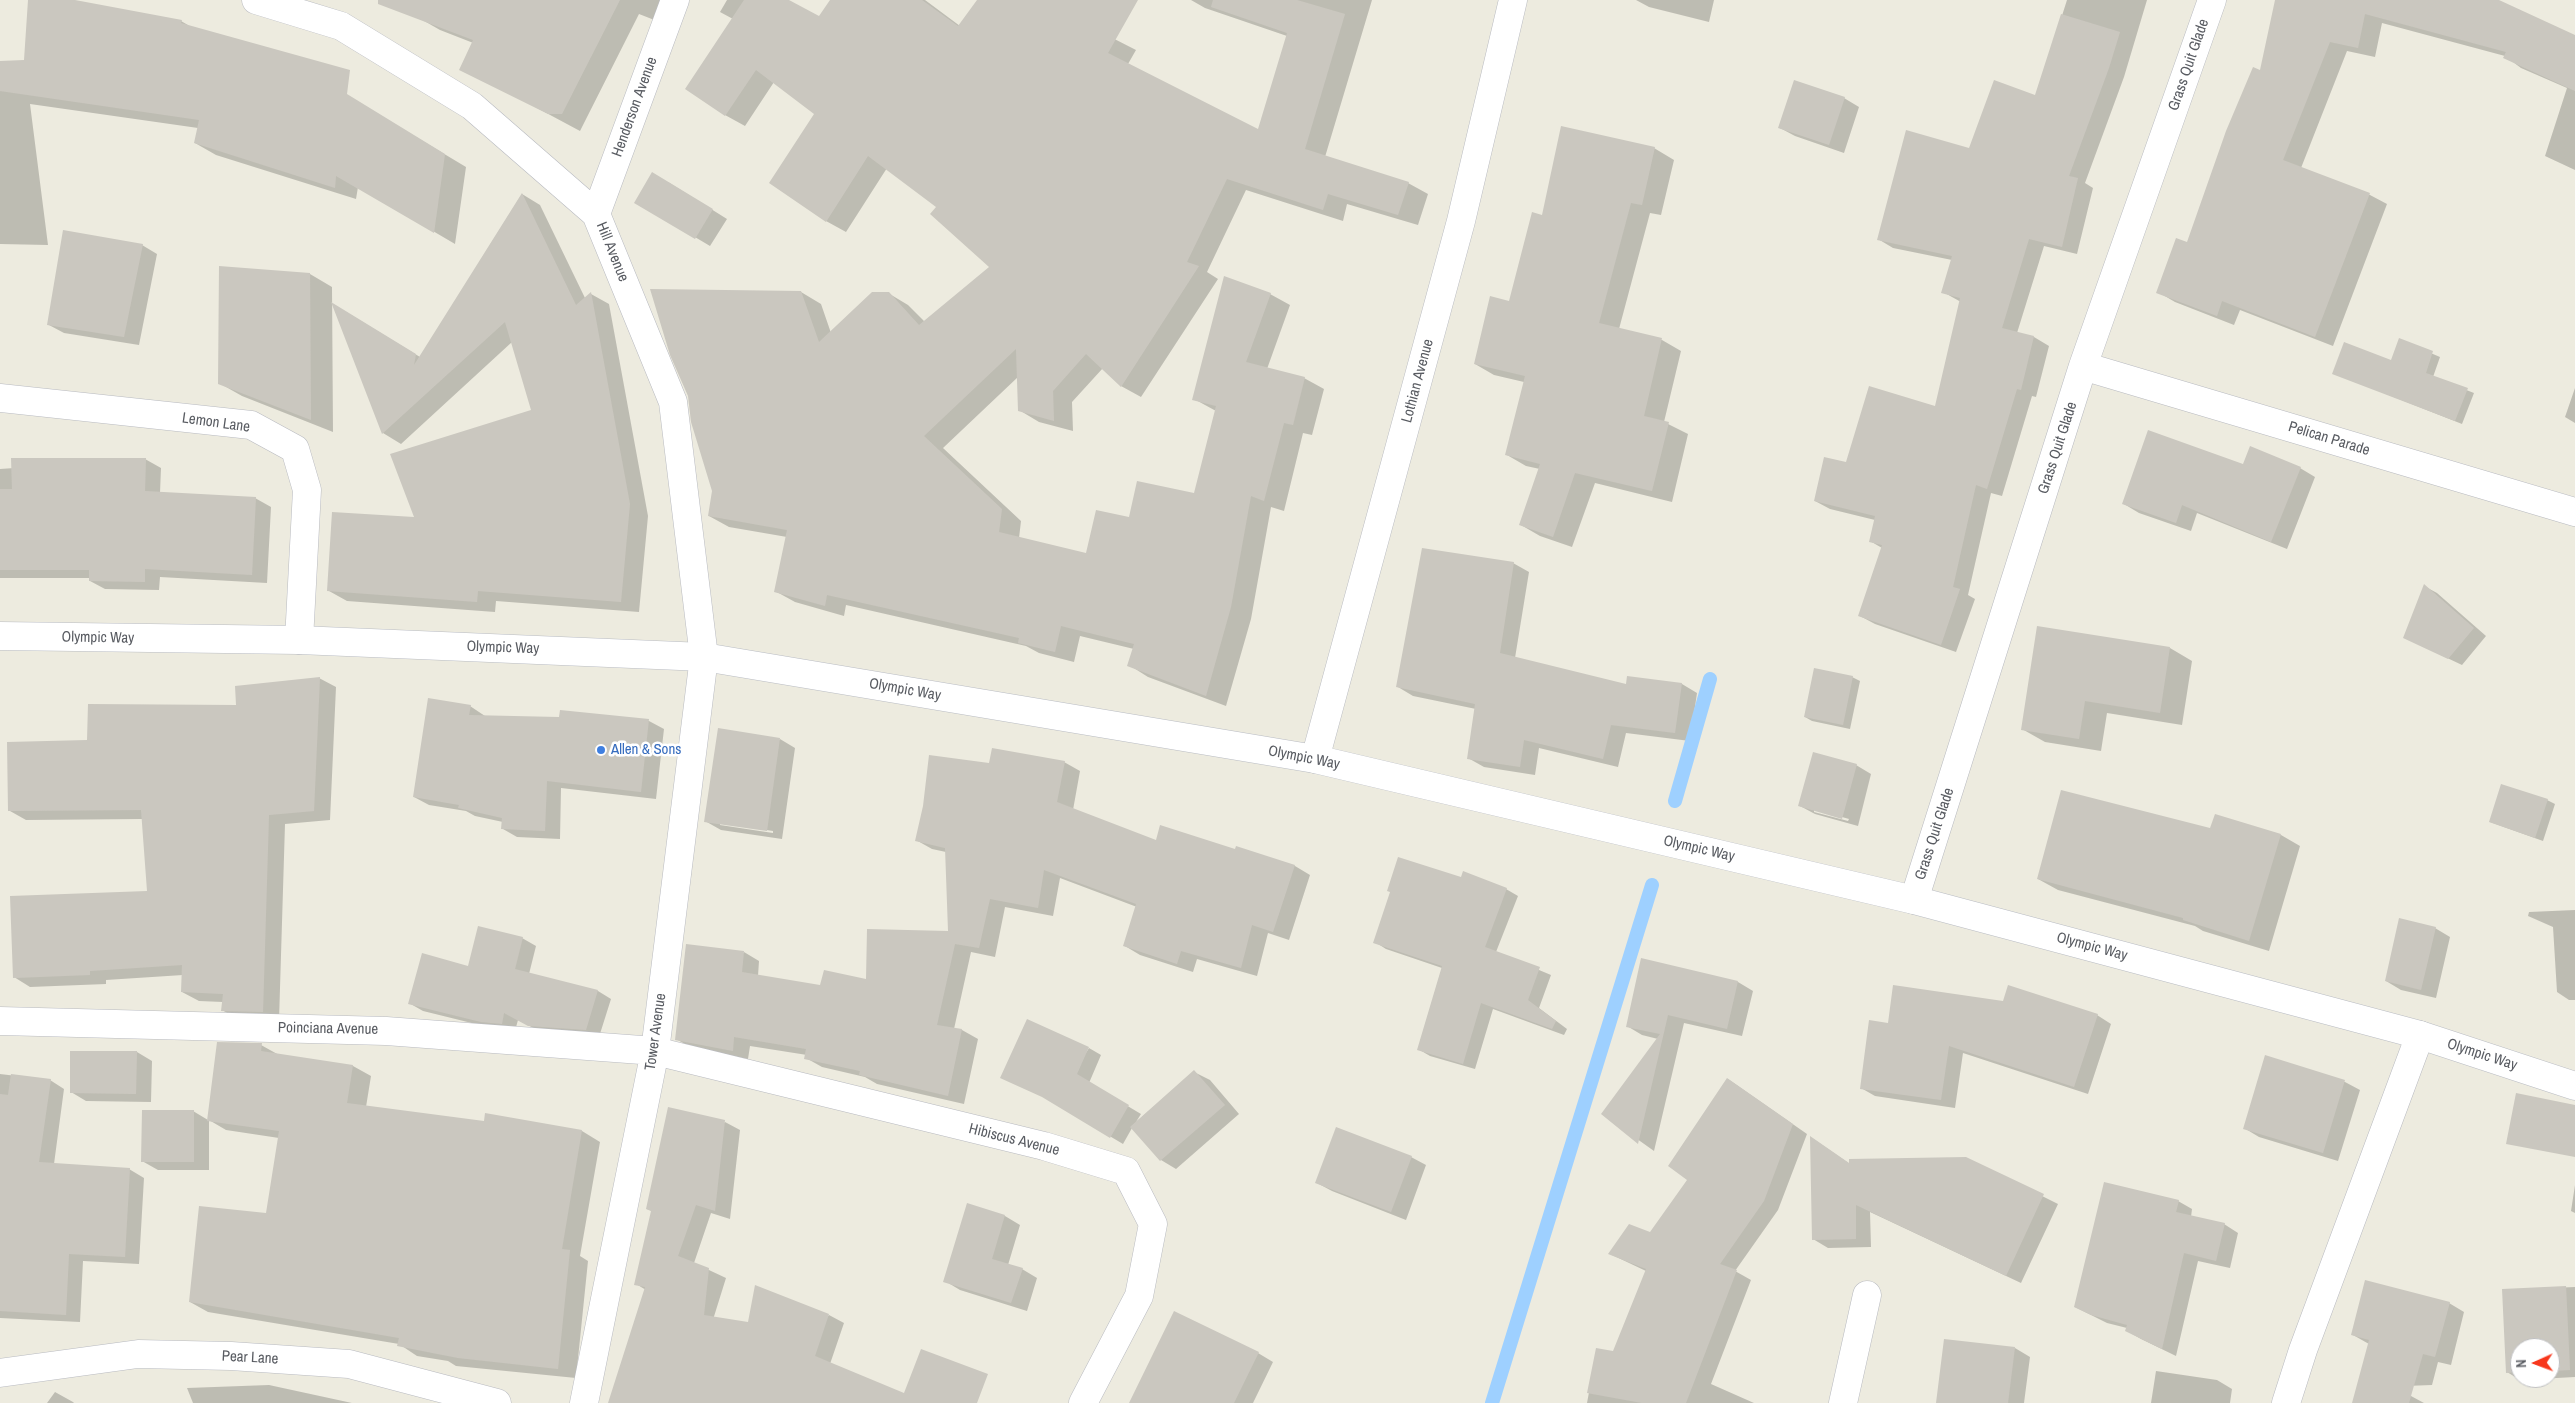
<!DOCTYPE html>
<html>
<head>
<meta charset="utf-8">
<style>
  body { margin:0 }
  #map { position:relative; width:2575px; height:1403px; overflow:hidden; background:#edebdf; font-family:"Archivo Narrow",sans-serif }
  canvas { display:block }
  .north { position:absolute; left:2510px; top:1338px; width:50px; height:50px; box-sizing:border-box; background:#fff; border:1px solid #bdbec0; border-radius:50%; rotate:268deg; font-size:14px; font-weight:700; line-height:20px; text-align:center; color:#595c62 }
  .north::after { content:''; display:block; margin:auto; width:18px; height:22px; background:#f7371c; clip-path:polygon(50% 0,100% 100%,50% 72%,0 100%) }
</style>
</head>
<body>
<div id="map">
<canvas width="2575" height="1403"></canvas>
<div class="north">N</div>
</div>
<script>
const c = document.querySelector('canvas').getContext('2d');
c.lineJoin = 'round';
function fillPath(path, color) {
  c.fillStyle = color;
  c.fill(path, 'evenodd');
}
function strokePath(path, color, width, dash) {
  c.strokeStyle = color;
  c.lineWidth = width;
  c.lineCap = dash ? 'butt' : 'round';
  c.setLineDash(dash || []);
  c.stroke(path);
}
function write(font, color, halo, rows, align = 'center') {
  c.font = font + ' "Archivo Narrow",sans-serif';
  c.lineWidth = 5;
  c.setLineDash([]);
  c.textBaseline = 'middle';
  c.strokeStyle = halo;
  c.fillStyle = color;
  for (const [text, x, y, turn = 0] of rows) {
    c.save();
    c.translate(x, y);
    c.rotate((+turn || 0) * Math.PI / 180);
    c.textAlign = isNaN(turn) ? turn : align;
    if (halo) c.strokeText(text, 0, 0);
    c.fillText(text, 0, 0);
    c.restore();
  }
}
fillPath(new Path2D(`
  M29,0H68L181,21L193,28L316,140L356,101L466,167L455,244L358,187L356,199L216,155L195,143L198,128L30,104L48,245L0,244V63L25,62Z
  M426,0H670L662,23L639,14L580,131L524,101L481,46L440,30L419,18Z
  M727,0H786L819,17L832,0H925L960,26L978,0H1038L1136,50L1128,64L1259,131L1287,36L1205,8L1191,0H1372L1325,157L1408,183L1428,194L1418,225L1347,204L1343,221L1246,190L1207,272L1218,279L1141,397L1121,386L1103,368L1072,402L1073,431L1039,422L1019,410L1018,377L943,448L1021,521L1019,538L1087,554L1130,518L1195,494L1216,411L1194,399L1270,294L1290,305L1267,369L1304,378L1324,389L1312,435L1303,433L1284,511L1271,507L1251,619L1226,706L1148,677L1129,665L1134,649L1080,636L1074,662L1039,653L1026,646L846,605L844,616L795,602L775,591L787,537L729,527L709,516L801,292L821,304L831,333L888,293L908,305L925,322L990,267L937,207L887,168L846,232L826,221L816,114L774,82L745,126L725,115L733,19L720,12Z
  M1636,0H1714L1709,22L1649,7Z
  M2067,0H2147L2124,77L2085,183L2093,188L2077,254L2044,246L2017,333L2034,337L2049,346L2036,397L2032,396L2002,496L1991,493L1968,595L1975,599L1956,652L1875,624L1860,616L1882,548L1870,541L1875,520L1830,509L1815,501L1847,464L1936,407L1961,302L1943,292L1952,260L1893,248L1878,239L1970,149L2036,97Z
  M2276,0H2496L2575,36V170L2545,156L2567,88L2521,68L2505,56L2382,23L2375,57L2347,51L2301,168L2370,195L2387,204L2333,346L2240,310L2234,325L2175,302L2158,292L2188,243L2261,72Z
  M1844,98L1859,107L1844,153L1795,136L1780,128Z
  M1654,148L1674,160L1661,215L1650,213L1619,329L1662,340L1681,351L1664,422L1688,434L1672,502L1595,483L1572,547L1540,536L1521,525L1540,469L1526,466L1507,455L1524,382L1494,375L1475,364L1510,302L1543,217Z
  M668,182L727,219L710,246L636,202Z
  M522,194L540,205L585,298L591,294L609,304L648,516L639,612L496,601L495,612L347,601L329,591L416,519L533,411L512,342L401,444L383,433L333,304L420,357Z
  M142,245L157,254L139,345L64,333L49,325Z
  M310,274L332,287L333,432L242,396L219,383Z
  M2400,340L2440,357L2433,377L2474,393L2462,424L2333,373L2392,361Z
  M2575,388V423L2565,417Z
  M145,459L161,468L160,493L255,498L271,507L267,583L160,577L159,590L105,589L90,581V578H0V469Z
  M2243,465L2300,468L2315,477L2287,549L2197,513L2191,531L2139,513L2124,504Z
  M1513,563L1529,572L1515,658L1627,685L1682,684L1697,693L1690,741L1626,733L1618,767L1539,748L1535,775L1484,767L1468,758L1476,709L1413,696L1398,687Z
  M2424,586L2437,593L2486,636L2462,665L2405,638Z
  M2170,648L2192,661L2182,725L2107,713L2101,751L2045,742L2022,729Z
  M1852,677L1860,681L1850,729L1812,721L1805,717Z
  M319,678L336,687L330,820L285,824L279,1021L239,1020L222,1010L223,1002L199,1001L182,992L183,975L106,980V984L30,987L14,977L148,892L143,819L26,820L10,811L89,741L238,706Z
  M470,706L485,716L649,721L664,729L656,799L561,788L560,839L517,837L503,829V822L475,816L466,811L429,805L414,797Z
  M780,739L795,748L782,839L721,830L705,821ZM720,823L773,831V833L720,825Z
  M1064,762L1080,771L1073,810L1157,842L1236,851L1295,866L1310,875L1289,940L1268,933L1257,976L1197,959L1193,972L1140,955L1125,946L1137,907L1060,878L1053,916L1005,907L995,957L971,952L954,1029L962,1030L978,1039L964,1104L877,1084L865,1077L822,1067L806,1058L807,1055L750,1046L748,1059L692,1048L676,1039L744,952L759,961L758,976L821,986L867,981L949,932L946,852L932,849L916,840L990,765Z
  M1856,765L1871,774L1858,826L1815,814L1800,806ZM1814,809L1849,819L1848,821L1814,812Z
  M2547,800L2555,804L2543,841L2490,822Z
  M2216,815L2281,835L2300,846L2269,951L2203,931L2195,926L2058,890L2038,879L2211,830Z
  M1462,879L1506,889L1518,896L1496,952L1551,975L1539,1008L1567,1029L1564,1035L1493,1009L1475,1069L1430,1056L1418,1049L1442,968L1386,949L1375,942L1391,892Z
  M2575,910V1000H2569L2557,992L2553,927L2528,916L2529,912Z
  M2435,928L2450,937L2436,998L2401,990L2386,981Z
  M522,938L536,946L529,974L598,991L611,999L599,1037L543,1033L518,1020L515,1031L496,1029L423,1011L409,1003Z
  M1642,960L1738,982L1753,991L1742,1036L1684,1023L1654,1151L1602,1114L1658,1039L1642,1035L1627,1026Z
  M2097,1015L2111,1024L2088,1094L1963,1053L1955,1108L1875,1096L1861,1088L1889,1024Z
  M261,1045L279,1055L353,1066L371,1076L366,1107L485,1122L486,1115L582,1131L600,1142L580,1256L588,1261L576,1378L456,1366L448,1361L417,1356L399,1344L208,1312L190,1302L267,1214L279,1138L226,1130L209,1120V1170H158L142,1161L193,1111L208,1120Z
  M1089,1048L1101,1055L1089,1083L1141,1114L1136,1122L1194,1072L1210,1080L1239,1114L1176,1169L1161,1160L1132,1128L1123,1144L1054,1103Z
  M137,1052L152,1061L151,1102L86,1101L71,1092Z
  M2266,1057L2345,1082L2360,1090L2338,1161L2259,1137L2244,1128Z
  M0,1074L50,1080L64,1089L54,1164L129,1169L144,1178L139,1264L83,1261L80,1322L0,1318Z
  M1728,1079L1807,1134L1778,1210L1735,1271L1751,1280L1711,1384L1754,1403H1587L1597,1349L1614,1353L1646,1271L1610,1254L1651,1234L1688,1180Z
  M725,1122L740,1130L730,1219L711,1213L694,1263L726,1278L687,1403H609L646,1290L636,1284L652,1211L647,1209Z
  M1812,1138L1850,1164L1966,1158L2058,1204L2021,1283L1870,1212L1871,1247L1828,1248L1813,1239Z
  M1411,1157L1426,1165L1406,1220L1332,1191L1317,1183Z
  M2575,1185V1213L2571,1211Z
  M2178,1201L2192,1209L2191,1217L2224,1224L2238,1233L2230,1268L2198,1261L2176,1356L2141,1339L2127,1331V1328L2107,1323L2075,1307Z
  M967,1205L1005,1216L1020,1225L1008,1265L1022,1269L1037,1278L1027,1311L960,1290L945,1281Z
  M2575,1287V1377L2520,1380L2507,1372L2503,1290ZM2520,1348H2550V1378H2520Z
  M2449,1303L2464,1312L2451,1365L2438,1362L2432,1385L2378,1387L2411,1396L2424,1403H2353L2369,1344L2353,1335Z
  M829,1315L844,1323L830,1364L905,1395L944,1403H741Z
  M2015,1348L2030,1357L2024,1403H1937Z
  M1258,1353L1273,1362L1253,1403H1134Z
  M2156,1371L2217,1380L2232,1389L2230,1403H2151Z
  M269,1385L352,1403H193L187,1388Z
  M55,1392L73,1402L74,1403H47Z`), '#0003');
strokePath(new Path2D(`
  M1675,801L1710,679
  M1492,1403L1652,885`), '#9ed0ff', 14);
fillPath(new Path2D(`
  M28,0H75L182,20L181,23L350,70L347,94L445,154L434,233L336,176L335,188L194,143L199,120L0,91V61L24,60Z
  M378,0H620L562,114H548L459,70L473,40L378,4Z
  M744,0H789L819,16L830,0H922L958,26L977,0H1138L1108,53L1258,129L1287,33L1211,7L1213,0H1297L1345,14L1305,149L1409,182L1398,215L1328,194L1323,210L1227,179L1187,262L1199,266L1121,387L1086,354L1053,391L1054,421L1018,411L1016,349L924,436L1002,509L999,532L1086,553L1096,510L1129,517L1137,481L1194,493L1216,406L1192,400L1224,276L1271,293L1246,362L1305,377L1293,425L1284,423L1264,501L1251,496L1231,607L1206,696L1127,666L1134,644L1061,626L1055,652L1018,643L1019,638L827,595L825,606L774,592L787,530L708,516L712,491L691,422L688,396L670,355L650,289L801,291L819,342L872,292H889L919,325L989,267L930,214L936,207L868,156L826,222L769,183L814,114L756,70L725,116L685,89Z
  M2275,0H2499L2575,35V91L2503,58L2506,52L2365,14L2358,48L2330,42L2283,160L2370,193L2315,337L2222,301L2217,316L2156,293L2176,238L2187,242L2226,131L2253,67L2260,70Z
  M2061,14L2120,32L2109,68L2069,176L2078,178L2062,247L2029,239L2002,328L2034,336L2021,390L2017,389L1987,489L1976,485L1953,587L1960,589L1941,645L1858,616L1882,545L1869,542L1875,516L1814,501L1824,457L1846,462L1869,386L1935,406L1960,298L1941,293L1952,256L1877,240L1906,130L1969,148L1994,80L2035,95Z
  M1794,80L1845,97L1829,145L1778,128Z
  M1561,126L1655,147L1642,205L1631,203L1599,323L1662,338L1644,416L1669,422L1652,491L1575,473L1553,537L1519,525L1540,464L1505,455L1525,376L1474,364L1490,296L1509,301L1532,212L1542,215Z
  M652,172L713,209L695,239L634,203Z
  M522,193L576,305L591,292L630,504L621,602L478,591L477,602L327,591L332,512L414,517L390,454L531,410L505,322L382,434L331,302L416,354L414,365Z
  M63,230L143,244L124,337L47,325Z
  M219,266L310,273L311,420L218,384Z
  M2399,338L2433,351L2426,373L2468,388L2455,421L2332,374L2344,342L2391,360Z
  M2148,430L2243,464L2250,446L2301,467L2271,542L2182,505L2176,523L2122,504Z
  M11,458H146L145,491L256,497L252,575L145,569V582L89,581V570H0V489H12Z
  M1422,548L1514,562L1500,653L1626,684L1627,676L1682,683L1675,733L1611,725L1603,759L1524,740L1520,767L1467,759L1475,704L1396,687Z
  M2424,584L2474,628L2448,659L2403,638Z
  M2037,626L2170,647L2160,713L2085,701L2079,739L2021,730Z
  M1814,668L1853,676L1843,725L1804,717Z
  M320,677L314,811L269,815L263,1012L221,1011L223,994L181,992L182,965L90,971V975L13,978L10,896L147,891L141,810L8,811L7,742L87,740L88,704L236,705L235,686Z
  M428,698L471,705L469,715L559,717L560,710L649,719L641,792L547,781L545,831L501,829L502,818L458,808L459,805L413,797Z
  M718,728L780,738L767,831L704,822Z
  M992,748L1065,761L1057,802L1156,840L1160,825L1235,849L1236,846L1295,865L1273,932L1252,925L1241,968L1181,951L1177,964L1123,946L1136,904L1044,870L1038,908L990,899L979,948L955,944L937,1025L962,1029L948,1096L859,1075L860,1071L804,1059L806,1049L734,1037L733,1051L675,1040L686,944L744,951L742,972L820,985L824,970L866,979L867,929L948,931L945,848L915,841L923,806L929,755L989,763Z
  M1813,752L1857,764L1842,819L1798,806Z
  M2501,784L2548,799L2535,838L2489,822Z
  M2061,790L2210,828L2215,814L2281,834L2249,941L2183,920V918L2037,879Z
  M1398,857L1461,877L1463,871L1507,888L1485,947L1540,967L1528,1000L1556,1021L1552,1029L1481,1003L1463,1064L1417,1050L1442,966L1373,943L1390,892L1387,891Z
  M2399,918L2436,927L2421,990L2385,981Z
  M478,926L523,937L515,969L598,990L586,1030L528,1026L504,1013L502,1024L481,1022L408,1004L422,953L468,966Z
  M1641,958L1738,981L1727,1029L1668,1015L1638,1144L1601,1114L1660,1034L1626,1027Z
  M1893,985L2003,1001L2008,985L2098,1014L2074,1087L1949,1046L1941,1100L1860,1089L1869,1020L1888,1023Z
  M1027,1019L1089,1047L1077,1074L1129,1105L1110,1138L1042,1097L1000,1078Z
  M217,1042L262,1043L261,1051L353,1065L347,1103L484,1121L485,1113L582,1130L562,1249L570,1250L558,1369L458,1358L397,1346L399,1338L189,1302L199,1206L266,1213L279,1131L207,1121Z
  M70,1051H137L136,1094L70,1093Z
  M2265,1055L2345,1080L2323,1153L2243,1129Z
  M1194,1070L1225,1105L1160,1161L1130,1127Z
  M11,1074L51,1079L39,1162L130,1168L125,1257L69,1254L66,1315L0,1311V1094L8,1095Z
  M1727,1078L1793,1124L1764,1201L1720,1264L1737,1270L1686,1403H1642L1587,1393L1596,1348L1613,1351L1646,1269L1608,1254L1629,1224L1650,1232L1687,1180L1668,1166Z
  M2516,1093L2575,1105V1157L2506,1144Z
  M668,1107L725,1120L715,1211L696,1205L678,1256L709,1268L704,1315L748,1322L755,1285L829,1314L815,1356L904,1393L921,1349L988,1374L977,1403H608L645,1287L634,1285L651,1211L646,1209Z
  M142,1110H194V1162H141Z
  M1336,1127L1412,1156L1391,1212L1315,1183Z
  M1810,1136L1849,1163V1159L1966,1157L2044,1194L2006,1276L1856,1205V1239L1812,1240Z
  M2104,1182L2179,1200L2176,1212L2225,1223L2216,1261L2184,1253L2162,1349L2125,1331L2127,1325L2091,1315L2074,1307Z
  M967,1203L1005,1215L992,1259L1023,1268L1011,1303L943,1282Z
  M2365,1280L2450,1302L2435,1357L2423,1354L2409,1403H2352L2369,1340L2351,1335Z
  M2566,1286L2570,1370L2550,1371V1348H2520V1372L2506,1373L2502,1289Z
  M1174,1311L1259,1352L1234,1403H1129Z
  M1944,1339L2015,1347L2008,1403H1936Z`), '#cac7bf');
const street = new Path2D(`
  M256,0L341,26L472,106L596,214L673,402L704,657L655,1051L584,1403
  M596,214L675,0
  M2083,366L2575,512
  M0,398L251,425L295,449L307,490L299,640
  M1315,759L1461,221L1513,0
  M1914,900L2083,366L2212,0
  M0,1021L386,1031L655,1051L1044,1146L1126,1171L1153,1224L1139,1296L1083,1403
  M0,1373L138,1354L231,1356L349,1364L497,1403
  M1843,1403L1867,1295
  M2286,1403L2303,1350L2420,1035`);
const secondary = new Path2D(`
  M0,636L299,640L704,657L1315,759L1914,900L2420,1035L2575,1086`);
strokePath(street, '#b8bac0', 29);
strokePath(secondary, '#b9bcc3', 29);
strokePath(street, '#fff', 28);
strokePath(secondary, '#fff', 28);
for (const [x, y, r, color] of [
  [601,750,5,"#3f7fe0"]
]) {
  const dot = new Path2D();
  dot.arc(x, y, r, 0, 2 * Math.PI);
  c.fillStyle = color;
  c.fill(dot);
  strokePath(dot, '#fff', 2);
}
write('15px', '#595c62', '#fff', [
  ["Grass Quit Glade",2189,65,-71],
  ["Henderson Avenue",635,107,-70],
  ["Hill Avenue",612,252,68],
  ["Lothian Avenue",1418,381,-75],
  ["Lemon Lane",216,423,8],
  ["Pelican Parade",2329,439,17],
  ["Grass Quit Glade",2058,448,-72],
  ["Olympic Way",98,638,1],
  ["Olympic Way",503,648,2],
  ["Olympic Way",905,690,10],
  ["Olympic Way",1304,758,11],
  ["Grass Quit Glade",1935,834,-72],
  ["Olympic Way",1699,849,13],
  ["Olympic Way",2092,947,15],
  ["Poinciana Avenue",328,1029,1],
  ["Tower Avenue",656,1032,-82],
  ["Olympic Way",2482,1055,18],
  ["Hibiscus Avenue",1014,1140,14],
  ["Pear Lane",250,1358,3]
]);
write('15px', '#366cbe', '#fff', [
  ["Allen & Sons",611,750]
], 'left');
</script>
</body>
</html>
